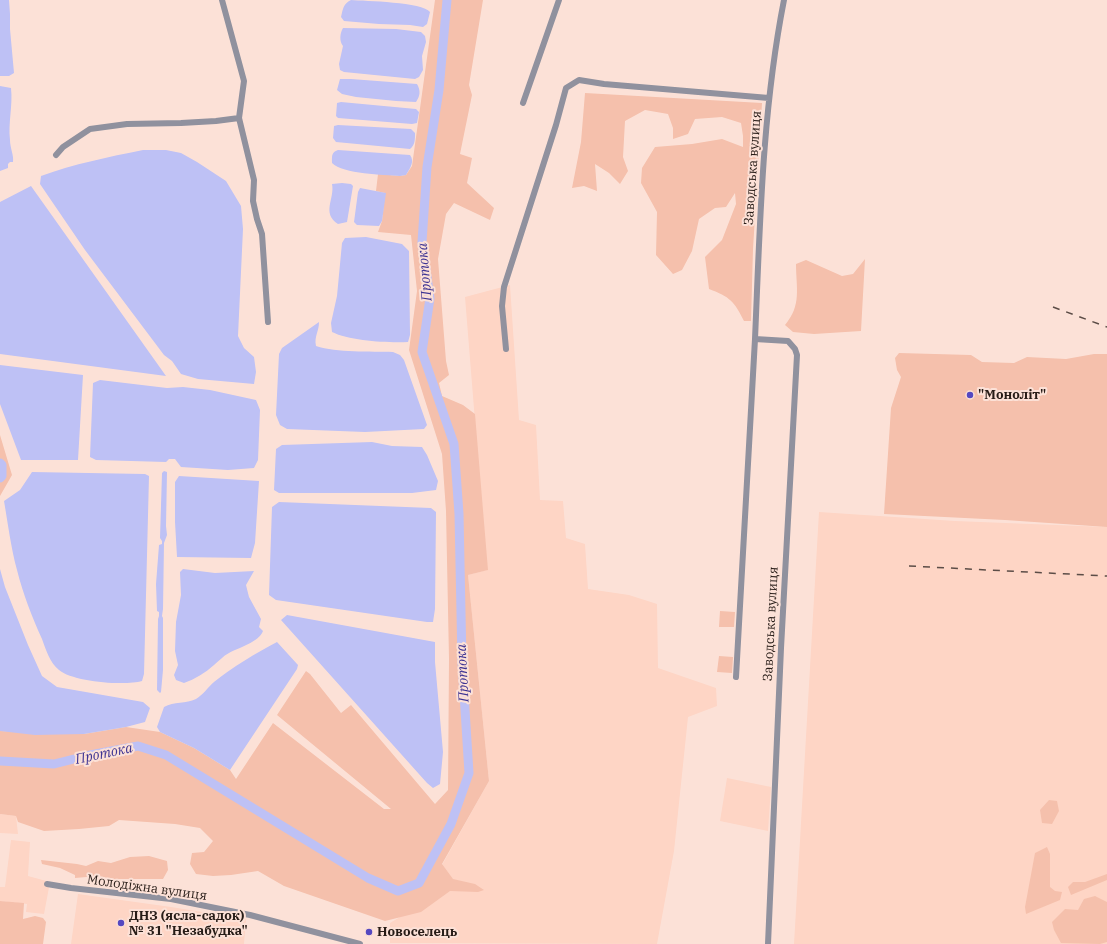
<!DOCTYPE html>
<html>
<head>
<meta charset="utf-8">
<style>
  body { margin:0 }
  canvas { display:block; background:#fce1d7 }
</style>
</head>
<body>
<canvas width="1107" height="944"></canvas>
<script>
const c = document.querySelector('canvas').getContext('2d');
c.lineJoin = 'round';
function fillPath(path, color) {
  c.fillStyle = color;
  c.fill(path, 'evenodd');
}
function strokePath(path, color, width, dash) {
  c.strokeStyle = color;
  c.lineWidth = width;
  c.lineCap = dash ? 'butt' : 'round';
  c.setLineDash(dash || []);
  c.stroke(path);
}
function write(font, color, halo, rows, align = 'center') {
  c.font = font + ' "IBM Plex Serif",serif';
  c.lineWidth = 4;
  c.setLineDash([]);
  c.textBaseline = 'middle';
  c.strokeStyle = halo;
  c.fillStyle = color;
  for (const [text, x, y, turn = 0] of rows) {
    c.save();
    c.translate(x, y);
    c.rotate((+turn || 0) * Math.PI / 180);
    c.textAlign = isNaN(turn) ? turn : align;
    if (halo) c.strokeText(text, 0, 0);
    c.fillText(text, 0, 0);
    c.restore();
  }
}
fillPath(new Path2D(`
  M510,285L519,420L536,425L540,500L563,501L566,538L585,544L588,589L629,595L657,604L658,668L716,688L717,706L688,717L674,851L657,944L390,943V923L448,888L437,874L489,781L468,575L487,570L465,297Z
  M819,512L955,521L1107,527V944H794Z
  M727,778L771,787L768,831L720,821Z
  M0,814L16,816L18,834L0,833Z
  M11,840L30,842L28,876L50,882L44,914L26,912L27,904L0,901V887H5Z
  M78,894L171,907L246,919L244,944H71Z`), '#fed5c5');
fillPath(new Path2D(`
  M435,0H483L469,85L472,95L460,154L472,158L467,183L494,208L490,220L454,203L446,214L438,259L446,361L449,375L439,383L442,396L463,405L475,414L488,570L468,575L489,781L442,864L453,879L475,884L484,890L478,892L450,891L421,912L385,921L284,886L258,871L231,875L213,876L196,874L190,864L192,853L204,852L213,841L200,828L175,824L119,820L109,826L79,829L44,831L18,822L16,816L0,814V731L84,734L126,727L160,732L194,748L230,770L236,779L273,723L384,809H391L277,715L306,671L310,674L341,713L351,705L435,804L448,790L449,659L446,511L442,454L409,350L417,291L411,235L378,232L382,221L385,193L376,191L378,174L400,176L406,175L412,166Z
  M585,93L762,103L753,249L751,321H744C734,301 730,297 709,289L705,257L722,240L736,204L735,193L726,207L715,208L699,219L692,251L682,270L673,274L656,255L657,212L641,183L642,168L655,147L692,144L722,139L743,147V136L741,123L722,117L695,119L688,134L673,139V128L668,114L645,110L625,121L623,157L628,171L620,184L609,173L595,164L597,191L584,186L572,188L581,142Z
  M865,259L861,331L814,334L793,332L785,325C802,305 796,288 796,264L806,260L842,276L853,274Z
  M899,353L971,355L982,362L1014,363L1027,357L1066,359L1094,354H1107V527L1005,520L884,514L891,408L901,377L897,370L895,358Z
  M0,435L12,475L0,496Z
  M720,611L735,612L734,627H719Z
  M719,656L733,657L732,673L717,672Z
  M1049,800L1057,801L1059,811L1052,824L1042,823L1040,810Z
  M1047,847L1050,854V887L1055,891L1062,892L1060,900L1026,914L1025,907L1035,853Z
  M149,856L167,861L168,870L163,879H114L98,876L75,878V875L60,868L42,864L41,860L77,864L86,866L98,861L111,863L130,857Z
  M1107,874V880L1071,895L1068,887L1073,882H1085Z
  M1095,896L1107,902V942L1100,944L1061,943L1054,930L1052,922L1065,909L1078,910L1084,899Z
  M0,901L24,903L23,919L35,916L43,918L46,922L43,944H0Z`), '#f5c0ac');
fillPath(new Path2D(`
  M0,0H9L10,14V29L14,73L9,76H0Z
  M351,0C365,1 423,2 430,12L427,24L423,27L410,25L379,24L344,21L341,17C343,9 343,4 351,0Z
  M343,28L396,29L421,32L425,36L426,42L422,56L423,70L419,77L415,79L344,72L340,70L339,64L343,46C339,41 340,33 343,28Z
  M340,79H351L417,84C421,91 420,96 416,102L396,101L356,97L342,94L337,90Z
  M0,86L11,88C13,105 8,123 10,140C10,148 14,155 13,162H10L8,164V168L0,171Z
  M341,102L416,109L419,112L417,123L412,124L338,118L336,116L337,103Z
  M338,125L411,129L415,133C415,140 415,145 410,149L336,142L333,138L334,126Z
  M143,150H166L181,153L197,162L226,181L241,206L243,229L238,336L244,348L254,357L256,372L254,384L198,379L181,374L172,361L164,355L85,250L40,184L41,176C74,164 108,157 143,150Z
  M338,150L410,155C415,162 410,168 406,175L400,176C384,175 343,174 332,163C332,157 331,152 338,150Z
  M342,183L351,184L353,186L347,222L338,224C321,213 335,199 332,184Z
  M31,186L166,376L0,354V202Z
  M360,188L386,193L382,221L379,226L357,225L354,222L358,192Z
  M366,237L402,244L409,251L410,335L408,342C388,343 350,341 332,332L331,323L337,296L342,243L345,238Z
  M319,322C319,332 314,336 316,346C337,353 370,351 393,352L400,355L404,360L427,425L424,429L365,432L287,429L280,425L276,415L279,354L282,348Z
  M0,365L83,375L78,460H21L0,404Z
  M100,380L167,388L183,387L210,390L256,400L260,410L258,460L254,468L228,470L181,467L175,459H169L166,462L96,460L90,457L93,383Z
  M372,442L392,446L422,447L427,455L438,481L436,490L412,493H279L274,490L276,449L282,445Z
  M164,471L167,472L166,526L167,535L164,543L163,609L162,616L163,618V670L161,692L160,693L157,690L158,619L159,616V612L157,611L156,584L159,545L162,544V541L160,538L162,473Z
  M32,472L145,474L149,476L144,674L142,681C125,686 73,682 59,670C50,663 46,650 42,639C32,617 23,594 17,570C11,548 8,524 4,501L20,490Z
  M179,476L259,481L255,543L251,558L177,557L175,522V482Z
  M279,502L431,508L436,512L435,609L433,622H427L276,600L269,595L272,507Z
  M0,569L5,587L28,645L42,676L57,687L143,702L150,708L145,722L126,727L84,734L35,735L0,731Z
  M183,569L215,573L254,571L246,585L249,597L261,619L259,627L263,631C259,642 238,648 229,653C223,656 219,661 214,665C205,673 195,679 184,683L176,680L174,675L178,665L175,651L176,622L181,595L180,572Z
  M287,615L435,642V662L443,752L440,784L433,788L427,783L281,620Z
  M277,642L298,665L297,669L230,770L194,748L160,732L157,727L164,707C174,701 186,704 196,699C203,695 208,687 214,682C231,668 258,652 277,642Z`), '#bec1f5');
strokePath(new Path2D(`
  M0,463L2,465V476L0,478
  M0,761L54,764L90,755L138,746L166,755L368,878L398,891L419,883L451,824L469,773L462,662L459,514L454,444L422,352L430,298L422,242L427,167L439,90L447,0`), '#bec1f5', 9);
strokePath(new Path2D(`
  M222,0L244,81L239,118L254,180L253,201L257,219L262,234L268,322
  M523,103L559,0
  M56,155L63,147L90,129L127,124L181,123L216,121L239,118
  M506,349L502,306L504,287L556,125L566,88L579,80L604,84L769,98
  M736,677L755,339
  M47,884L71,888L171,899L250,915L360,944
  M768,944L781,648L797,355L795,349L788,341L755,339C760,225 762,112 784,0`), '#90919e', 6);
strokePath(new Path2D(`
  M1053,307L1107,327
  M909,566L1107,576`), '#5c4d47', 1.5, [7, 7]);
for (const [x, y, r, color] of [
  [970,395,4,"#5548c0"],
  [121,923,4,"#5548c0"],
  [369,932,4,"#5548c0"]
]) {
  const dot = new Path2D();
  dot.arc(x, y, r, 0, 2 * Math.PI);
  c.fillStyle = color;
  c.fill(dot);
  strokePath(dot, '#fce1d7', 1.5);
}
write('13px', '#271c17', '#fce1d7', [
  ["Заводська вулиця",753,168,-86],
  ["Заводська вулиця",771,624,-87],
  ["Молодіжна вулиця",147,888,8]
]);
write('bold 13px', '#271c17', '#fce1d7', [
  ["\"Моноліт\"",978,395],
  ["ДНЗ (ясла-садок)",129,916],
  ["№ 31 \"Незабудка\"",129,931],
  ["Новоселець",377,932]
], 'left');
write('italic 14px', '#3e3493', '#fce1d7', [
  ["Протока",425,272,-95],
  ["Протока",463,673,-93],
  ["Протока",104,754,-12]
]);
</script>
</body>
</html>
